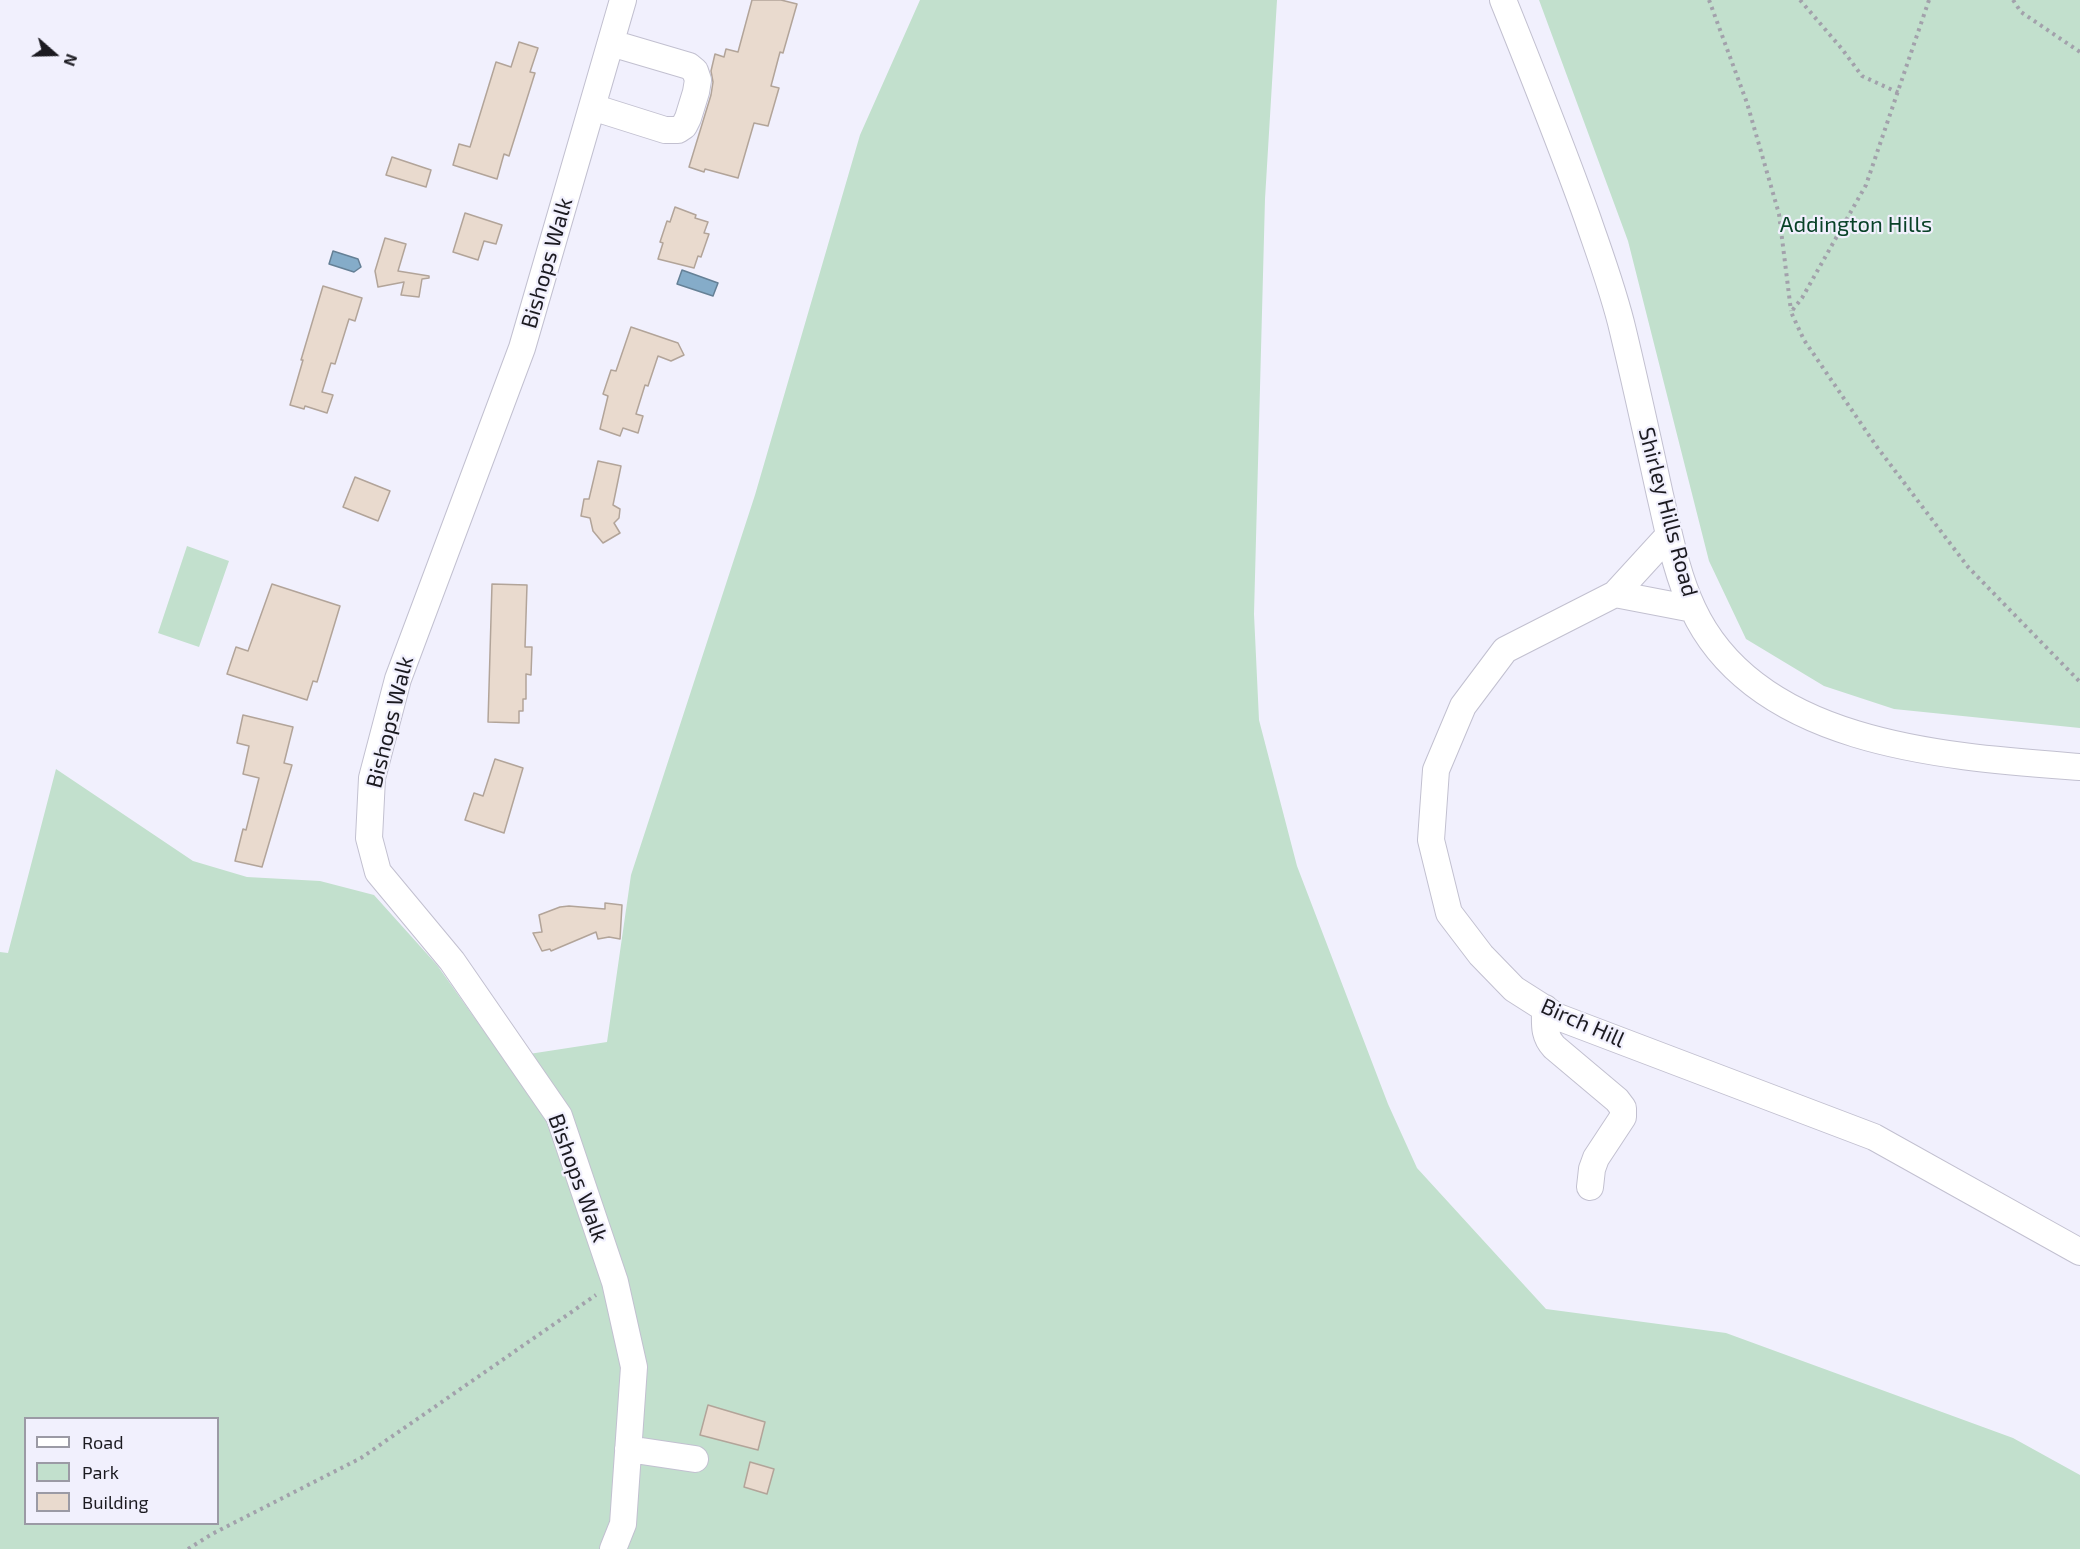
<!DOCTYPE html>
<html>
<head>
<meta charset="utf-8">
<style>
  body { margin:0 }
  #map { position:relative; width:2080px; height:1549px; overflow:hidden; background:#f1f0fd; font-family:"Exo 2",sans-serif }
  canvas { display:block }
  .legend { position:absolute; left:24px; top:1417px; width:195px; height:108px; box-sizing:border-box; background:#f1f0fd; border:2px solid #9b9aa5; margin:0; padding:8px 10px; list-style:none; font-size:18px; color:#1b1a20 }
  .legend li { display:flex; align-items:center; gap:12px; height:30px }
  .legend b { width:30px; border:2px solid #9b9aa5 }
  .north { position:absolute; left:24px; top:24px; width:60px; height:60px; -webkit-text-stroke:4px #f1f0fd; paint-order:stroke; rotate:110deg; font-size:16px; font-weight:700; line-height:24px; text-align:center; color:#1b1a20 }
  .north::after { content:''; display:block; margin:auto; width:21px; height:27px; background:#1b1a20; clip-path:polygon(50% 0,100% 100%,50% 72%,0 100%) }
</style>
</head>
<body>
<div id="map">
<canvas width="2080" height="1549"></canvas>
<ul class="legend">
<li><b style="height:8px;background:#fff"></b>Road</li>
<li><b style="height:16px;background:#c2e0cd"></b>Park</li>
<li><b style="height:16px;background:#e9dace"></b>Building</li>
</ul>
<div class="north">N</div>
</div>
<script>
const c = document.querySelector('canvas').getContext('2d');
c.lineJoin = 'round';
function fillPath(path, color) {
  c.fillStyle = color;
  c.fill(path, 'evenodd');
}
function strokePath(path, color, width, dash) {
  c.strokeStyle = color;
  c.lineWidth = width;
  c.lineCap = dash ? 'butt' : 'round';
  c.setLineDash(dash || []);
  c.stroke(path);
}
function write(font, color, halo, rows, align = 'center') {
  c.font = font + ' "Exo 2",sans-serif';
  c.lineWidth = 4.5;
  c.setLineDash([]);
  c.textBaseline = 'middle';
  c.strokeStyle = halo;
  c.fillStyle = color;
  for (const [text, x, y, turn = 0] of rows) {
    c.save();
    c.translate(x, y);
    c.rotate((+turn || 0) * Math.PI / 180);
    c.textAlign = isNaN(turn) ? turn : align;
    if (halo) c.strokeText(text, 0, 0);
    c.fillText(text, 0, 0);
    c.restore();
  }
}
fillPath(new Path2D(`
  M920,0H1277L1265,199L1254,614L1259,720L1297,866L1388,1104L1417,1168L1546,1309L1726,1333L2013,1438L2080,1475V1549H0V952L8,953L56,769L193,861L247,877L320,881L374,895L437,965L503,1058L607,1042L631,875L755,495L860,135ZM26,1418H218V1524H26Z
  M1539,0H2080V728L1894,709L1824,686L1746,639L1709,561L1628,241Z
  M187,546L229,561L199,647L158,633Z`), '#c2e0cd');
const water = new Path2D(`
  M333,251L358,259L361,267L354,272L329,264Z
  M682,270L718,283L713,296L677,284Z`);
fillPath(water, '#85acc9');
strokePath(water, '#658096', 1.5);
const building = new Path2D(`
  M752,0H781L797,4L783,53L780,52L771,86L779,88L768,126L754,123L738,178L705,169L704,172L689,167L711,95L713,82L711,71L715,54L724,57L726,49L738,52Z
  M519,42L538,48L530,72L535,73L509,156L504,154L497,179L453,165L459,144L470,147L496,62L511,67Z
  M392,157L431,170L426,187L386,175Z
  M675,207L696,215L695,218L708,222L704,233L709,234L701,257L698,256L694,268L658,259L663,243L660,242L667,221L670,222Z
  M465,213L502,225L496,244L484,241L478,260L453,252Z
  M385,238L406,244L398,271L429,276V278L422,279L419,297L401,295L404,282L378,287L375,271Z
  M323,286L362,298L355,321L349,319L335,364L331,363L322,392L333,395L327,413L305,406L304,409L290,405L303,360H301Z
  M631,327L678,343L684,355L671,361L658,356L648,386L645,385L636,414L643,416L638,433L623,428L620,436L600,429L608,396L603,394L611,370L616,371Z
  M598,461L621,466L613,505L620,509L619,518L614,523L620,533L603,543L593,531L590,518L581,516L584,499H589Z
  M355,477L390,491L378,521L343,507Z
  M272,584L340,606L317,682L313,681L307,700L227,674L236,647L248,651Z
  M492,584L527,585L525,647H532L531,675L526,674V699H523V711H519V723L488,722Z
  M243,715L293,727L284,763L292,765L262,867L235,861L243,829L246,830L259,778L243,774L249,746L237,743Z
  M495,759L523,768L504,833L465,820L474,793L483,796Z
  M605,903L622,905L620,939L609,937L598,939L596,932L551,951L550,949L542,951L533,933L542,932L539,915L560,907L569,906L605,909Z
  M708,1405L765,1422L758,1450L700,1435Z
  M750,1462L774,1469L767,1494L744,1487Z`);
fillPath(building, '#e9dace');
strokePath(building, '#b2a499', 1.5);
const minor = new Path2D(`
  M1503,0C1532,72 1561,144 1587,217C1600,255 1614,292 1623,331C1636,385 1648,440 1660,495C1669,533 1676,573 1693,609C1757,746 1949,757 2080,767
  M592,107L665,130H678L684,126L688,118L696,92L698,80L695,71L689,66L611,43
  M1669,535L1615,594L1505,650L1463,706L1436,770L1431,840L1449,913L1481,955L1514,989L1558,1017L1874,1137L2080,1252
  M1615,594L1693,609
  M1545,1008C1545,1024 1543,1035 1554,1047L1617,1100L1623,1108V1117L1596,1158L1592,1169L1590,1187
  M628,1449L695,1459
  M613,1549L623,1524L634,1367L615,1282L559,1116L452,961L378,872L369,838L372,778L398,679L522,348L623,0`);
strokePath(minor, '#c2c0d0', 28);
strokePath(new Path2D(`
  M1709,0L1747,103L1779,214L1791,311
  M1800,0L1842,49L1862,76L1899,93
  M1929,0L1866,185L1802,298L1791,312L1804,340L1877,447L1968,567L2080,682
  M2013,0L2021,12L2080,52
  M188,1549L212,1534L361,1458L596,1295`), '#a2a1ab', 4, [3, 4.5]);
strokePath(minor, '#fff', 26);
write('22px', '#094228', '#f1f0fd', [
  ["Addington Hills",1856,225]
]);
write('22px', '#1b1a20', '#f1f0fd', [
  ["Bishops Walk",547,263,-74],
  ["Shirley Hills Road",1668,512,75],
  ["Bishops Walk",390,722,-76],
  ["Birch Hill",1583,1023,24],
  ["Bishops Walk",578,1178,70]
]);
</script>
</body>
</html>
